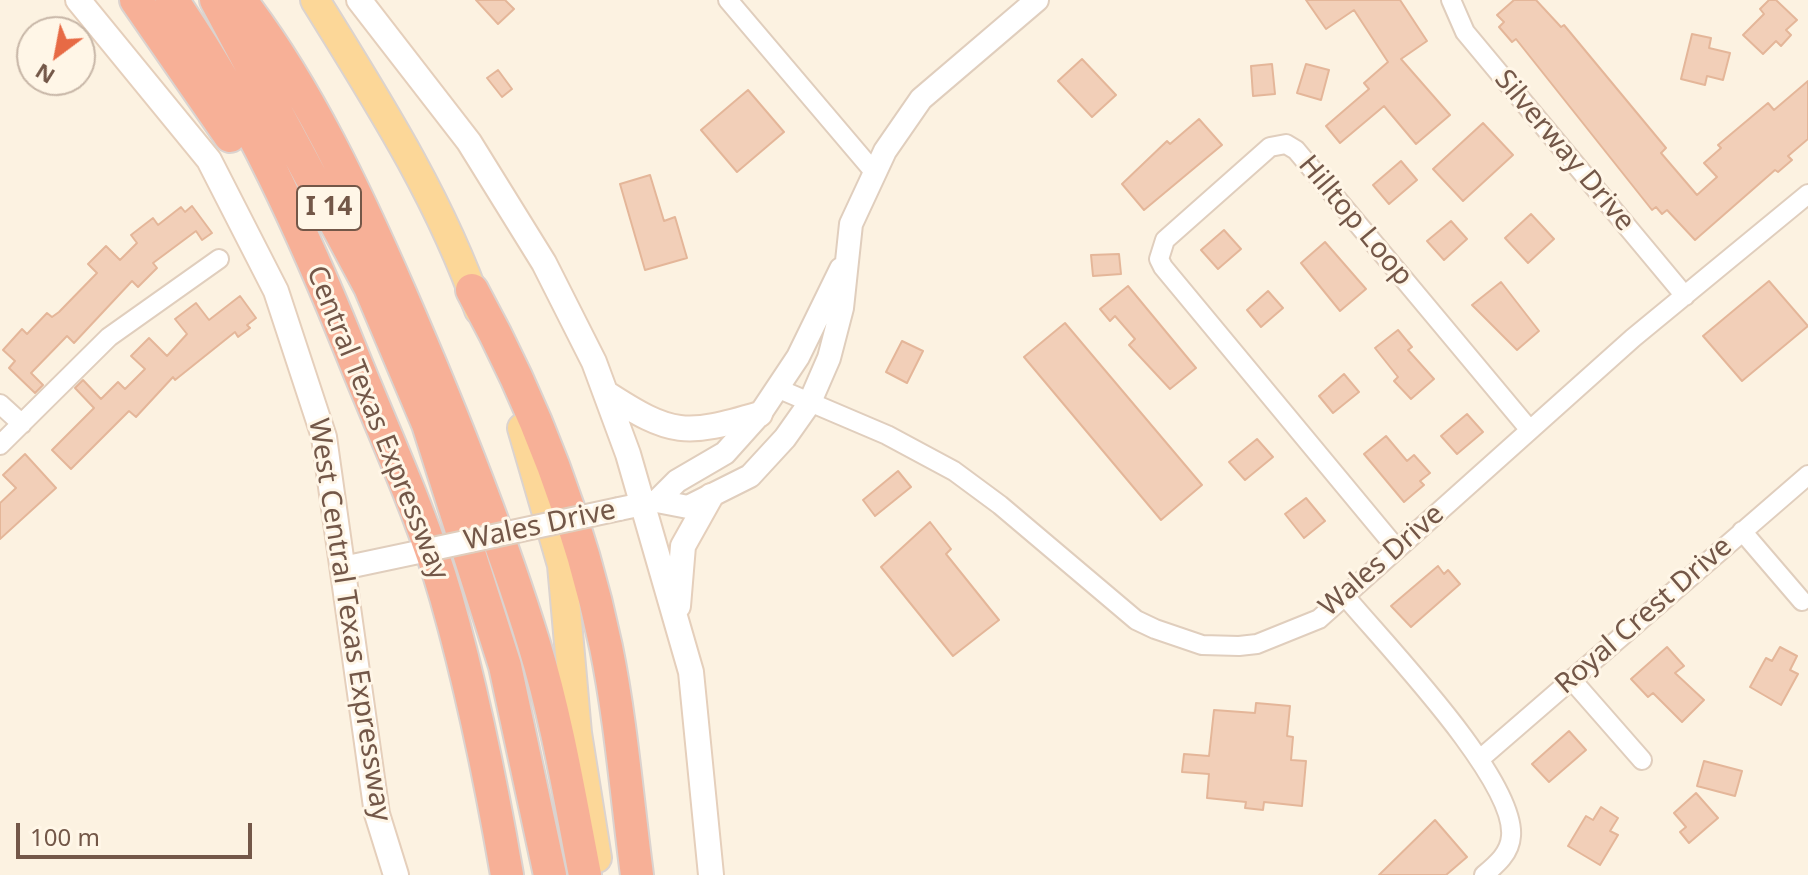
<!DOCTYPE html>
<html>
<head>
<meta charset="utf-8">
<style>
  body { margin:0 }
  #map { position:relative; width:1808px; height:875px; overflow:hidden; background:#fcf2e1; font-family:"Noto Sans",sans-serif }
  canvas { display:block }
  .north { position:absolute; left:16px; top:16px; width:80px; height:80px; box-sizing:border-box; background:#fff6e7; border:2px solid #c7b6a7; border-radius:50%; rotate:212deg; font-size:22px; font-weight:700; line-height:32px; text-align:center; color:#735748 }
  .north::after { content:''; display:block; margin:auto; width:28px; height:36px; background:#e76a45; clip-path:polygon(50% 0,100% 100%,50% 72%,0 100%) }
  .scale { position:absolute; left:16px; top:823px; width:236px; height:36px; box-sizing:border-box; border:4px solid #735748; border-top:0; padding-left:10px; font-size:24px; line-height:28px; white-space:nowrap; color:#735748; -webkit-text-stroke:6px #fff6e7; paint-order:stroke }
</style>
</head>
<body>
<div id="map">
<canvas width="1808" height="875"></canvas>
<div class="north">N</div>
<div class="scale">100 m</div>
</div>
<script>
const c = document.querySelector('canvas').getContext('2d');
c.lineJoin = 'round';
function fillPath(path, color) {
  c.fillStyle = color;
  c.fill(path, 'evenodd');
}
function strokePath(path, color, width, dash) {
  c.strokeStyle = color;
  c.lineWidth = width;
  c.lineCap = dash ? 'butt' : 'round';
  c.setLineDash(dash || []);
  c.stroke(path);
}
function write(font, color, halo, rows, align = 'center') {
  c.font = font + ' "Noto Sans",sans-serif';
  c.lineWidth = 6;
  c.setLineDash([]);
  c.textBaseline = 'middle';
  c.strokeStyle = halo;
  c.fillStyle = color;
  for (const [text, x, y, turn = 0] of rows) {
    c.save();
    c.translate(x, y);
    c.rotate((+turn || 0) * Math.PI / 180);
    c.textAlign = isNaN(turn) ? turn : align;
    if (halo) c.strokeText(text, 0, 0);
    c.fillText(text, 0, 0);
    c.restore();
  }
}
const building = new Path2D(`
  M476,0H505L514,9L498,24Z
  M1306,0H1400L1427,41L1401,59L1450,115L1416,144L1384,106L1340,143L1326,126L1369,89L1364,83L1388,62L1354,10L1326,29Z
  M1514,0H1536L1561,27L1564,25L1666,148L1661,153L1697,195L1717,177L1704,163L1721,148L1718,145L1768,103L1774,110L1808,81V139L1788,156L1792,160L1778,172L1775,170L1695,240L1667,210L1662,214L1656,207L1652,210L1516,39L1512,42L1499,27L1504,22L1497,15Z
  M1769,0H1776L1797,20L1786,30L1791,35L1781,46L1776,41L1763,54L1743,35L1764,14L1760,9Z
  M1692,34L1711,38L1709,48L1730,53L1723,80L1707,76L1705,85L1681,79Z
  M1082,59L1116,95L1092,117L1058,81Z
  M1272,64L1275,94L1253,96L1251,66Z
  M1306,64L1329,70L1321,100L1297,93Z
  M498,70L512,89L502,97L487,78Z
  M748,90L784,132L737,172L701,130Z
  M1199,119L1222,145L1144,210L1122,184L1167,141L1170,144Z
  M1483,123L1513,155L1463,201L1433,169Z
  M1401,161L1417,180L1389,204L1373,185Z
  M650,175L664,221L675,217L687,258L645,270L620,184Z
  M192,206L212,233L202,240L196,231L153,263L157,268L138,287L132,281L74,343L67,336L31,373L43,385L35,393L9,368L15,361L3,350L22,329L27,334L47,313L52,317L59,312L97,273L88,264L106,246L120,260L137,243L131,235L153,218L158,225L181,207L185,212Z
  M1531,214L1554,239L1528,263L1505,238Z
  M1451,221L1467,239L1444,260L1427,241Z
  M1224,230L1241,249L1218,269L1201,250Z
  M1325,242L1366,289L1340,311L1301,263Z
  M1119,254L1121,274L1093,276L1091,255Z
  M1769,281L1808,326L1742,381L1703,336Z
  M1501,282L1539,331L1517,350L1472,305Z
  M1128,286L1196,368L1170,389L1129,345L1135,339L1115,316L1110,321L1100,309Z
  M1268,291L1283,308L1261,327L1247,310Z
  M240,296L256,318L247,325L250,328L238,337L235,332L175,380L173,377L136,417L129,411L71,469L52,450L94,408L75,388L83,380L101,399L118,382L125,389L145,369L131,356L149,338L167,356L187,334L175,319L196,303L209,320Z
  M1065,323L1202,485L1161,520L1024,357Z
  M1398,330L1412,347L1408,350L1434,379L1411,399L1394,381L1398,377L1375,348Z
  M902,341L923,351L907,383L886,372Z
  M1344,374L1359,392L1333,413L1319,396Z
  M1467,414L1483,432L1457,454L1441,436Z
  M1386,436L1407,461L1414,455L1430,473L1420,481L1424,485L1404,502L1364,454Z
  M1257,439L1273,457L1245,480L1229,462Z
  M25,454L56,488L0,539V503L16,488L3,475Z
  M898,471L911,487L875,516L863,500Z
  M1306,498L1325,521L1304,538L1285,514Z
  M930,522L951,549L946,554L999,620L953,656L881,567Z
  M1438,566L1444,574L1448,570L1460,584L1411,627L1391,606Z
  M1667,647L1684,666L1675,673L1704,700L1682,722L1653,693L1648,697L1631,679Z
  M1780,647L1797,656L1790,670L1798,674L1781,705L1750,687L1766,658L1772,661Z
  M1256,703L1290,706L1287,736L1293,737L1291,760L1306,761L1302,806L1264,802L1263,810L1245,808L1246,802L1207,798L1209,774L1182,772L1184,754L1209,756L1214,710L1255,713Z
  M1569,731L1586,750L1549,782L1532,764Z
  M1704,761L1742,771L1735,796L1697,786Z
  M1696,793L1718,818L1689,843L1680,832L1686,827L1674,813Z
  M1601,807L1618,818L1610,831L1618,835L1600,865L1568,846L1586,816L1593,820Z
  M1435,820L1467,857L1446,875H1379Z`);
fillPath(building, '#f2cfb8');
strokePath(building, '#e4b699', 2);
const minor = new Path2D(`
  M728,0L875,173
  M1451,0L1465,32L1685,296
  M779,389L887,435L954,471L1000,505L1136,620L1155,629L1202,645L1239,646L1257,644L1319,619L1633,338L1808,194
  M0,404L22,424
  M0,445L109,337L219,259
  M1742,531L1802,601
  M1397,549L1163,267L1159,259L1165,240L1270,147L1286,144L1296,150L1529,429
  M1344,595C1383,642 1516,779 1511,836C1510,853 1497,864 1484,875
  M1571,679L1642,760
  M1480,759L1808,475`);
const tertiary = new Path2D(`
  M657,501L677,481L725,453L760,414L798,357L841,269
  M619,509L657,501L688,507L750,476L785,438L809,404L829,358L842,308L851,224L885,151L921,99L1037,0
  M343,568L428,550`);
const secondary = new Path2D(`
  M78,0L209,160L276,291L324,437L377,814L396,875
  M359,0L469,142L544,263L594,362L628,454L691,672L711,875
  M606,393C672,436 685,436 760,414
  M678,606L683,546L711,496`);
const primary = new Path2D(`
  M315,0C377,100 440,198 479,310
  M522,428L562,565L577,733L597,858`);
const motorway = new Path2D(`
  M136,0L230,136
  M172,0C249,111 305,236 355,361C386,438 423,517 446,597C472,688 491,782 507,875
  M216,0L370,287L428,424L505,666L550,875
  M240,0C306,85 357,194 400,293C450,408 497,524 534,644C557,719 570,798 585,875
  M472,290C533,401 580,522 606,647C621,721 627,799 637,875`);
strokePath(minor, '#e0cebd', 22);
strokePath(tertiary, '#e0cebd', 26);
strokePath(secondary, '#e5cfbb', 28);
strokePath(primary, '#dbd3cf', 32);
strokePath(motorway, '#dbd3cf', 36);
strokePath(minor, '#fff', 18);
strokePath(tertiary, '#fff', 22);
strokePath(secondary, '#fff', 24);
strokePath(primary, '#fcd798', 28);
strokePath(motorway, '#f7b097', 32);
const tertiaryBridge = new Path2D(`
  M428,550L619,509`);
strokePath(tertiaryBridge, '#e0cebd', 26, []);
strokePath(tertiaryBridge, '#fff', 22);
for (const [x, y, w] of [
  [329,208,64]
]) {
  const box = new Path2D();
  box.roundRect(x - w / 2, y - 22, w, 44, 6);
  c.fillStyle = '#fff6e7';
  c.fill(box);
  strokePath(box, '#735748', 2);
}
write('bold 26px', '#735748', null, [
  ["I 14",329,208]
]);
write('28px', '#735748', '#fff6e7', [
  ["Silverway Drive",1564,151,50],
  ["Hilltop Loop",1355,221,50],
  ["Central Texas Expressway",377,423,68],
  ["Wales Drive",540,526,-12],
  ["Wales Drive",1382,561,-41],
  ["Royal Crest Drive",1644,616,-41],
  ["West Central Texas Expressway",349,620,81]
]);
</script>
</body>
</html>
